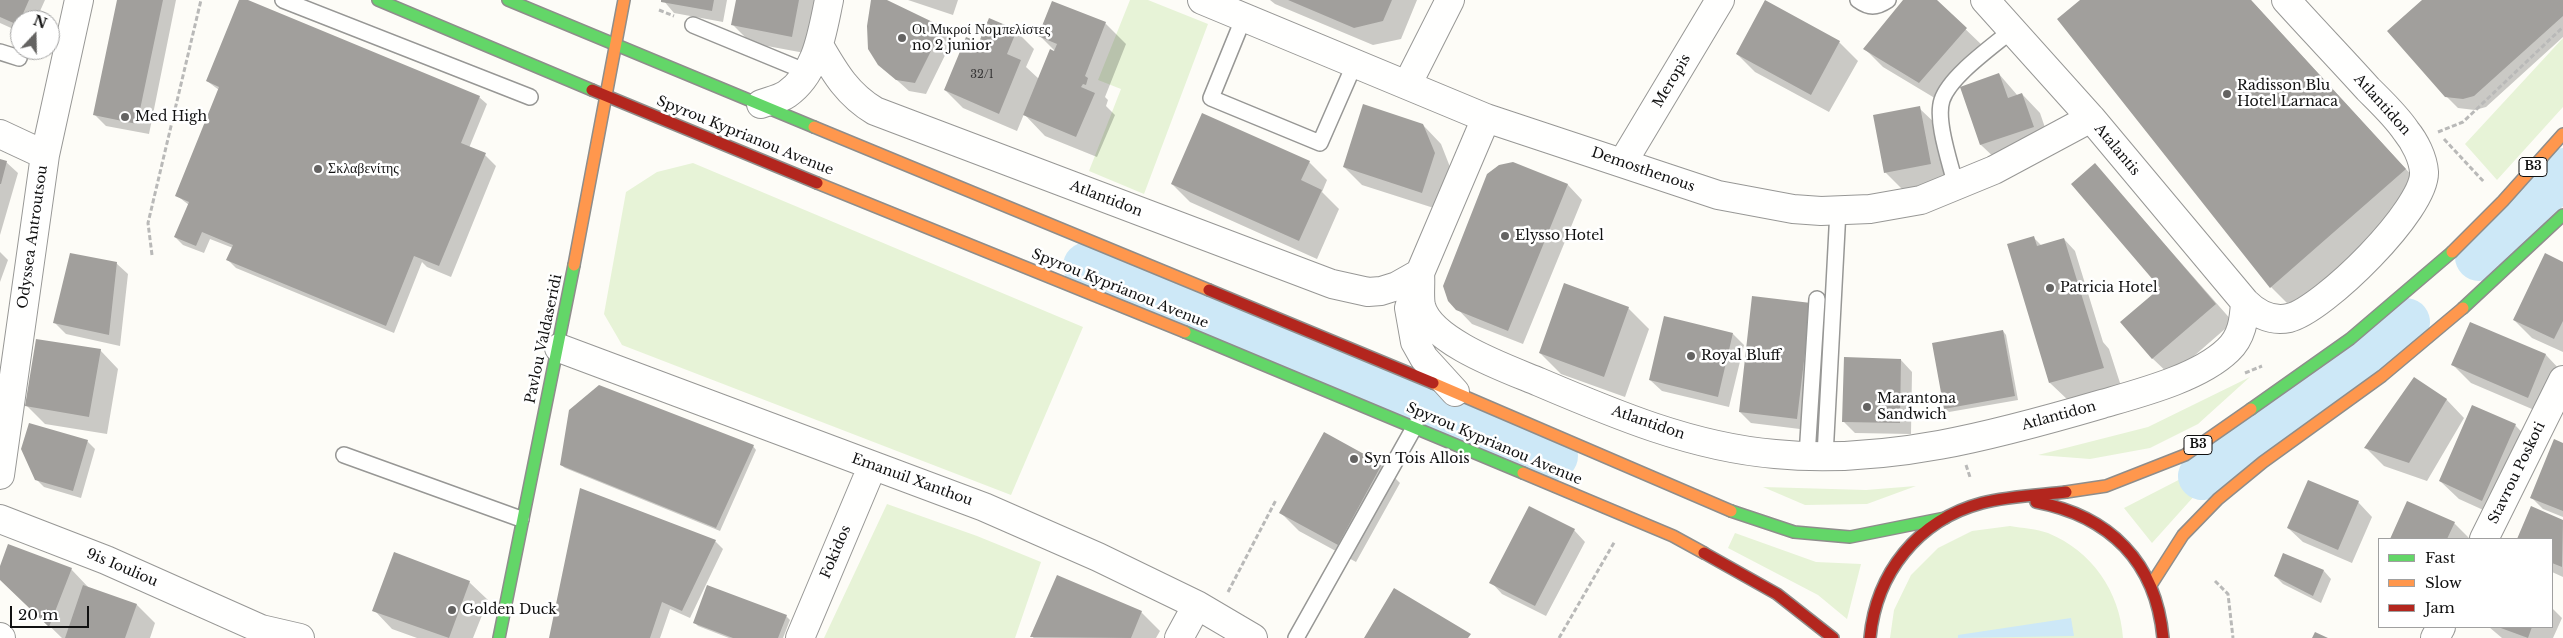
<!DOCTYPE html>
<html>
<head>
<meta charset="utf-8">
<style>
  body { margin:0 }
  #map { position:relative; width:2563px; height:638px; overflow:hidden; background:#fdfcf7; font-family:"Libre Baskerville",serif }
  canvas { display:block }
  .legend { position:absolute; left:2378px; top:538px; width:175px; height:90px; box-sizing:border-box; background:#fff; border:1px solid #a0a0a0; margin:0; padding:6px 9px; list-style:none; font-size:15px; color:#111 }
  .legend li { display:flex; align-items:center; gap:10px; height:25px }
  .legend b { width:25px; border:1px solid #a0a0a0 }
  .north { position:absolute; left:10px; top:10px; width:50px; height:50px; box-sizing:border-box; background:#fff; border:1px solid #a0a0a0; border-radius:50%; rotate:21deg; font-size:14px; font-weight:700; line-height:20px; text-align:center; color:#111 }
  .north::after { content:''; display:block; margin:auto; width:18px; height:22px; background:#646362; clip-path:polygon(50% 0,100% 100%,50% 72%,0 100%) }
  .scale { position:absolute; left:10px; top:606px; width:79px; height:22px; box-sizing:border-box; border:2px solid #111; border-top:0; padding-left:6px; font-size:15px; line-height:18px; white-space:nowrap; color:#111; -webkit-text-stroke:4px #fff; paint-order:stroke }
</style>
</head>
<body>
<div id="map">
<canvas width="2563" height="638"></canvas>
<ul class="legend">
<li><b style="height:6px;background:#63d668"></b>Fast</li>
<li><b style="height:6px;background:#ff974d"></b>Slow</li>
<li><b style="height:6px;background:#b3261e"></b>Jam</li>
</ul>
<div class="north">N</div>
<div class="scale">20 m</div>
</div>
<script>
const c = document.querySelector('canvas').getContext('2d');
c.lineJoin = 'round';
function fillPath(path, color) {
  c.fillStyle = color;
  c.fill(path, 'evenodd');
}
function strokePath(path, color, width, dash) {
  c.strokeStyle = color;
  c.lineWidth = width;
  c.lineCap = dash ? 'butt' : 'round';
  c.setLineDash(dash || []);
  c.stroke(path);
}
function write(font, color, halo, rows, align = 'center') {
  c.font = font + ' "Libre Baskerville",serif';
  c.lineWidth = 5;
  c.setLineDash([]);
  c.textBaseline = 'middle';
  c.strokeStyle = halo;
  c.fillStyle = color;
  for (const [text, x, y, turn = 0] of rows) {
    c.save();
    c.translate(x, y);
    c.rotate((+turn || 0) * Math.PI / 180);
    c.textAlign = isNaN(turn) ? turn : align;
    if (halo) c.strokeText(text, 0, 0);
    c.fillText(text, 0, 0);
    c.restore();
  }
}
fillPath(new Path2D(`
  M1130,0H1148L1208,24L1144,194L1089,171L1121,89L1098,80Z
  M2563,38V107L2497,180L2465,144Z
  M693,163L1083,327L1011,495L622,345L604,314L626,192L657,172Z
  M2250,377L2198,424L2150,448L2090,459L2038,455L2148,427Z
  M2196,471L2205,484L2152,543L2124,508Z
  M1916,486L1867,504L1805,505L1763,487L1866,490Z
  M887,504L977,536L1041,562L1015,638H824Z
  M2010,526C2022,528 2037,529 2048,533C2092,551 2120,592 2123,638H1890L1894,610L1911,575L1938,548L1972,531Z
  M1735,533L1816,562L1861,564L1847,619L1818,595L1728,548Z`), '#e7f3d7');
fillPath(new Path2D(`
  M2071,618L2074,636L1958,638V635Z`), '#cde8f7');
fillPath(new Path2D(`
  M0,0H45L36,20H20V32L0,23Z
  M118,0H176L149,134L106,126L94,114Z
  M241,0L479,97L487,104L469,148L485,155L496,166L451,277L427,267L422,262L394,333L236,268L228,260L233,248L210,239L204,253L183,245L175,237L189,205L176,195L219,90L207,81Z
  M663,0H727L723,22L674,13Z
  M737,0H820L810,54L751,43L733,25Z
  M872,0H884L942,28L953,39L926,94L909,91L879,64Z
  M908,0H958L953,15Z
  M1270,0H1417L1401,39L1373,45L1275,4Z
  M1905,0H1935L1984,47L1938,100L1883,67L1865,49Z
  M2082,0H2251L2427,192L2293,309L2271,287Z
  M2424,0H2563V37L2486,107L2475,110L2458,108L2446,96Z
  M1766,2L1839,42L1858,61L1829,112L1755,72L1737,54Z
  M1105,23L1126,44L1105,97L1108,100L1106,106L1115,115L1097,157L1045,136L1024,114L1017,131L963,108L945,90L980,44L1016,31L1034,49L1026,67L1039,79L1058,54L1040,36Z
  M1999,74L2018,96L2022,94L2040,113L2051,145L2000,163L1981,145L1961,88Z
  M1919,108L1938,126L1948,182L1903,190L1885,172Z
  M1423,125L1441,144L1452,172L1440,210L1362,185L1344,167Z
  M0,160L6,162L18,173L0,235Z
  M1309,162L1327,180L1322,192L1339,209L1317,259L1190,202L1172,184Z
  M1513,163L1568,185L1582,200L1523,344L1472,324L1449,300Z
  M2095,165L2233,322L2171,376L2152,358L2161,288Z
  M2033,237L2042,246L2064,239L2075,251L2103,342L2109,349L2121,386L2069,401L2050,383L2009,245Z
  M0,252L8,260L0,282Z
  M116,263L128,274L120,346L66,334L55,323Z
  M2563,264V352L2532,338L2514,320Z
  M1810,305L1808,430L1751,423L1740,412Z
  M1628,308L1649,329L1625,397L1561,374L1540,353Z
  M2471,323L2546,355L2563,373L2546,415L2471,383L2453,365Z
  M2003,331L2006,335L2018,400L1949,412L1945,408Z
  M1733,334L1744,345L1729,407L1662,391L1650,380Z
  M100,350L118,369L107,434L45,424L27,406Z
  M1901,360L1912,372L1911,434L1855,433L1843,421Z
  M2446,399L2464,418L2427,481L2384,466L2366,448Z
  M2515,425L2533,444L2501,518L2459,499L2440,481Z
  M1324,434L1382,465L1400,483L1356,562L1299,531L1281,513Z
  M87,441L95,449L81,498L44,487L36,479Z
  M2563,444V517L2543,509L2532,498Z
  M753,446L756,450L720,531L565,468L561,465Z
  M2358,502L2372,517L2352,563L2303,542L2288,528Z
  M2407,503L2454,523L2470,539H2392Z
  M2532,508L2563,521V577L2552,572V539H2518Z
  M1574,530L1585,542L1546,616L1502,594L1491,582Z
  M715,541L723,549L690,618L670,609L660,638H550Z
  M0,569H71L89,588L137,605L155,623L150,638H62L0,578Z
  M2324,571L2331,579L2321,603L2283,584L2275,576Z
  M1058,577L1141,612L1160,631L1156,638H1033Z
  M469,582L488,600L473,638H417L392,629L374,610Z
  M2552,608L2562,618L2553,638H2502L2489,627H2552Z
  M786,616L790,620L783,638H729L698,626L694,622Z`), '#0003');
strokePath(new Path2D(`
  M2479,257L2563,172
  M1087,266L1554,456
  M2202,476L2306,403L2406,322`), '#cde8f7', 48);
fillPath(new Path2D(`
  M0,0H29L18,25L0,17Z
  M117,0H163L137,124L93,115Z
  M239,0H248L480,96L461,143L486,153L439,266L414,256L386,326L226,260L233,245L202,232L196,246L174,237L189,202L175,196L219,87L206,81Z
  M661,0H714L712,11L661,2Z
  M736,0H799L792,37L731,25Z
  M871,0H887L943,27L915,83L896,80L878,65L868,49L867,26Z
  M1288,0H1392L1383,21L1354,28Z
  M1765,0L1840,41L1811,95L1736,54Z
  M1903,0H1937L1967,28L1919,83L1863,49Z
  M2080,0H2251L2406,169L2270,288L2057,19Z
  M2422,0H2563V16L2474,96L2463,99L2445,97L2387,31Z
  M1052,1L1106,22L1085,76L1088,78L1086,85L1083,84L1081,87L1095,93L1076,137L1023,115L1050,49L1054,51L1057,44L1038,36Z
  M989,18L1017,30L1007,54L1021,60L999,114L944,90L966,37L979,42Z
  M1999,73L2008,98L2022,93L2034,127L1980,145L1960,87Z
  M1363,104L1423,124L1435,153L1422,193L1343,167Z
  M1920,106L1931,164L1884,173L1873,115Z
  M1202,113L1310,161L1301,180L1322,190L1299,241L1171,184Z
  M0,159L7,161L1,184H0Z
  M1513,162L1568,184L1508,331L1456,310L1448,301L1443,286L1487,174L1499,165Z
  M2095,163L2216,304L2152,359L2120,322L2160,288L2071,184Z
  M2034,236L2037,246L2064,238L2104,368L2049,383L2007,244Z
  M70,253L117,262L109,335L53,323Z
  M2545,253L2563,262V321L2554,339L2513,320Z
  M1564,283L1629,307L1604,377L1539,353Z
  M1752,296L1811,303L1797,419L1739,412Z
  M1664,316L1733,333L1718,397L1649,380Z
  M2470,322L2546,354L2528,398L2451,365Z
  M2003,330L2015,396L1944,409L1932,343Z
  M36,339L101,349L89,417L25,406Z
  M1844,357L1901,359L1900,423L1842,422Z
  M2414,377L2447,399L2409,463L2364,448Z
  M599,385L754,445L716,528L560,465L569,410Z
  M2472,405L2516,424L2482,501L2439,481Z
  M29,423L88,440L73,491L35,480L21,449Z
  M1324,432L1382,464L1338,545L1279,513Z
  M2554,439L2563,443V511L2530,498Z
  M2308,480L2359,501L2338,550L2287,528Z
  M580,488L716,540L682,611L662,602L650,638H549Z
  M2407,501L2455,522L2447,539H2390Z
  M1529,506L1575,529L1535,606L1489,583Z
  M2531,506L2563,520L2562,567L2552,563V539H2517Z
  M8,544L72,568L49,627L0,580V566Z
  M394,552L470,581L449,638L372,611Z
  M2283,553L2324,570L2313,596L2274,576Z
  M1057,575L1142,611L1131,638L1030,637Z
  M83,585L137,604L125,638H65Z
  M707,585L787,615L778,638H733L693,623Z
  M1394,588L1471,634L1468,638H1364Z
  M2498,627H2532L2528,638Z
  M2315,632L2328,638H2312Z`), '#a19f9c');
const lane = new Path2D(`
  M283,0L530,97
  M1858,0C1869,8 1876,8 1888,0
  M1244,17L1211,98L1320,143L1355,63
  M693,25L807,72
  M0,52L19,58
  M1956,187C1951,165 1935,121 1942,100C1950,76 1992,47 2012,30
  M344,455L521,519
  M1807,456L1817,299
  M1825,456L1838,210
  M1296,638L1415,426`);
const street = new Path2D(`
  M1202,0L1486,118L1718,195L1793,209L1821,211L1870,209L1921,200L1994,170L2091,118
  M1985,0L2091,118L2245,302C2257,314 2271,322 2289,318C2323,310 2426,209 2424,172C2423,158 2415,142 2406,131C2396,116 2381,102 2368,89C2341,59 2313,30 2286,0
  M820,47C835,73 848,95 875,111L1332,284L1368,292L1381,291L1397,286L1420,273
  M1407,85L1450,0
  M761,104C769,101 780,99 787,94C817,73 822,33 829,0
  M0,134L45,155
  M1623,162L1720,0
  M1420,273C1421,283 1419,296 1421,306C1430,342 1508,369 1539,382C1614,414 1692,447 1775,454C1886,465 1996,435 2102,404C2140,393 2199,378 2228,350C2242,337 2244,320 2245,302
  M559,348L984,507L1098,557L1197,605L1253,638
  M1455,392L1424,358L1415,342L1409,308L1420,273L1486,118
  M0,475L45,155L79,0
  M0,519L106,560L261,629L300,638
  M2484,539L2563,380
  M0,637L1,638
  M800,638L872,467
  M1179,638L1197,605
  M2435,638L2441,627`);
const fast = new Path2D(`
  M378,0L592,90
  M508,0L814,127
  M2463,308L2563,215
  M1185,332L1523,473
  M2251,409L2350,339L2452,252
  M1731,511L1794,532L1850,537L1945,518
  M499,638L574,265`);
const slow = new Path2D(`
  M814,127L1209,290
  M817,183L1185,332
  M2452,252L2503,201L2563,134
  M574,265L624,0
  M1433,383L1731,511
  M1523,473L1673,536L1704,553
  M2066,492L2106,486L2185,455L2251,409
  M2151,585L2183,535L2218,499L2263,462L2382,376L2463,308`);
const jam = new Path2D(`
  M592,90L817,183
  M1209,290L1433,383
  M2036,502C2110,516 2156,562 2163,638
  M1704,553L1777,594L1833,638
  M1870,638C1876,573 1918,520 1982,503C2009,496 2039,495 2066,492`);
strokePath(lane, '#979795', 18);
strokePath(street, '#979795', 30);
strokePath(fast, '#8e8d8b', 14);
strokePath(slow, '#8e8d8b', 14);
strokePath(jam, '#8e8d8b', 14);
strokePath(new Path2D(`
  M659,10L674,16
  M2438,132L2463,122L2563,27
  M2444,139L2484,182
  M152,255L148,223L201,0
  M2245,373L2262,366
  M1966,465L1970,477
  M2215,581L2228,594L2233,638
  M1228,592L1276,500
  M1559,638L1615,541`), '#b9b9b8', 3, [5, 2.5]);
strokePath(lane, '#fffffe', 15);
strokePath(street, '#fffffe', 28);
strokePath(fast, '#63d668', 11);
strokePath(slow, '#ff974d', 11);
strokePath(jam, '#b3261e', 11);
for (const [x, y, r, color] of [
  [902,38,5,"#646362"],
  [2227,94,5,"#646362"],
  [125,117,5,"#646362"],
  [318,169,5,"#646362"],
  [1505,236,5,"#646362"],
  [2050,288,5,"#646362"],
  [1691,356,5,"#646362"],
  [1867,407,5,"#646362"],
  [1354,459,5,"#646362"],
  [452,610,5,"#646362"]
]) {
  const dot = new Path2D();
  dot.arc(x, y, r, 0, 2 * Math.PI);
  c.fillStyle = color;
  c.fill(dot);
  strokePath(dot, '#fff', 2);
}
write('11px', '#353434', null, [
  ["32/1",982,75]
]);
for (const [x, y, w] of [
  [2533,167,28],
  [2198,445,28]
]) {
  const box = new Path2D();
  box.roundRect(x - w / 2, y - 9.5, w, 19, 4);
  c.fillStyle = '#fff';
  c.fill(box);
  strokePath(box, '#111', 1);
}
write('bold 12px', '#111', null, [
  ["B3",2533,167],
  ["B3",2198,445]
]);
write('14px', '#111', '#fff', [
  ["Οι Μικροί Νομπελίστες",912,30],
  ["no 2 junior",912,46],
  ["Radisson Blu",2237,86],
  ["Hotel Larnaca",2237,102],
  ["Med High",135,117],
  ["Σκλαβενίτης",328,169],
  ["Elysso Hotel",1515,236],
  ["Patricia Hotel",2060,288],
  ["Royal Bluff",1701,356],
  ["Marantona",1877,399],
  ["Sandwich",1877,415],
  ["Syn Tois Allois",1364,459],
  ["Golden Duck",462,610]
], 'left');
write('14px', '#111', '#fff', [
  ["Meropis",1672,81,-59],
  ["Atlantidon",2382,105,48],
  ["Spyrou Kyprianou Avenue",745,136,22],
  ["Atalantis",2117,150,50],
  ["Demosthenous",1643,170,19],
  ["Atlantidon",1106,199,21],
  ["Odyssea Antroutsou",33,237,-82],
  ["Spyrou Kyprianou Avenue",1120,289,22],
  ["Pavlou Valdaseridi",544,339,-78],
  ["Atlantidon",2059,416,-15],
  ["Atlantidon",1648,423,19],
  ["Spyrou Kyprianou Avenue",1494,444,23],
  ["Stavrou Poskoti",2517,473,-64],
  ["Emanuil Xanthou",912,480,20],
  ["Fokidos",836,552,-67],
  ["9is Iouliou",122,568,23]
]);
</script>
</body>
</html>
